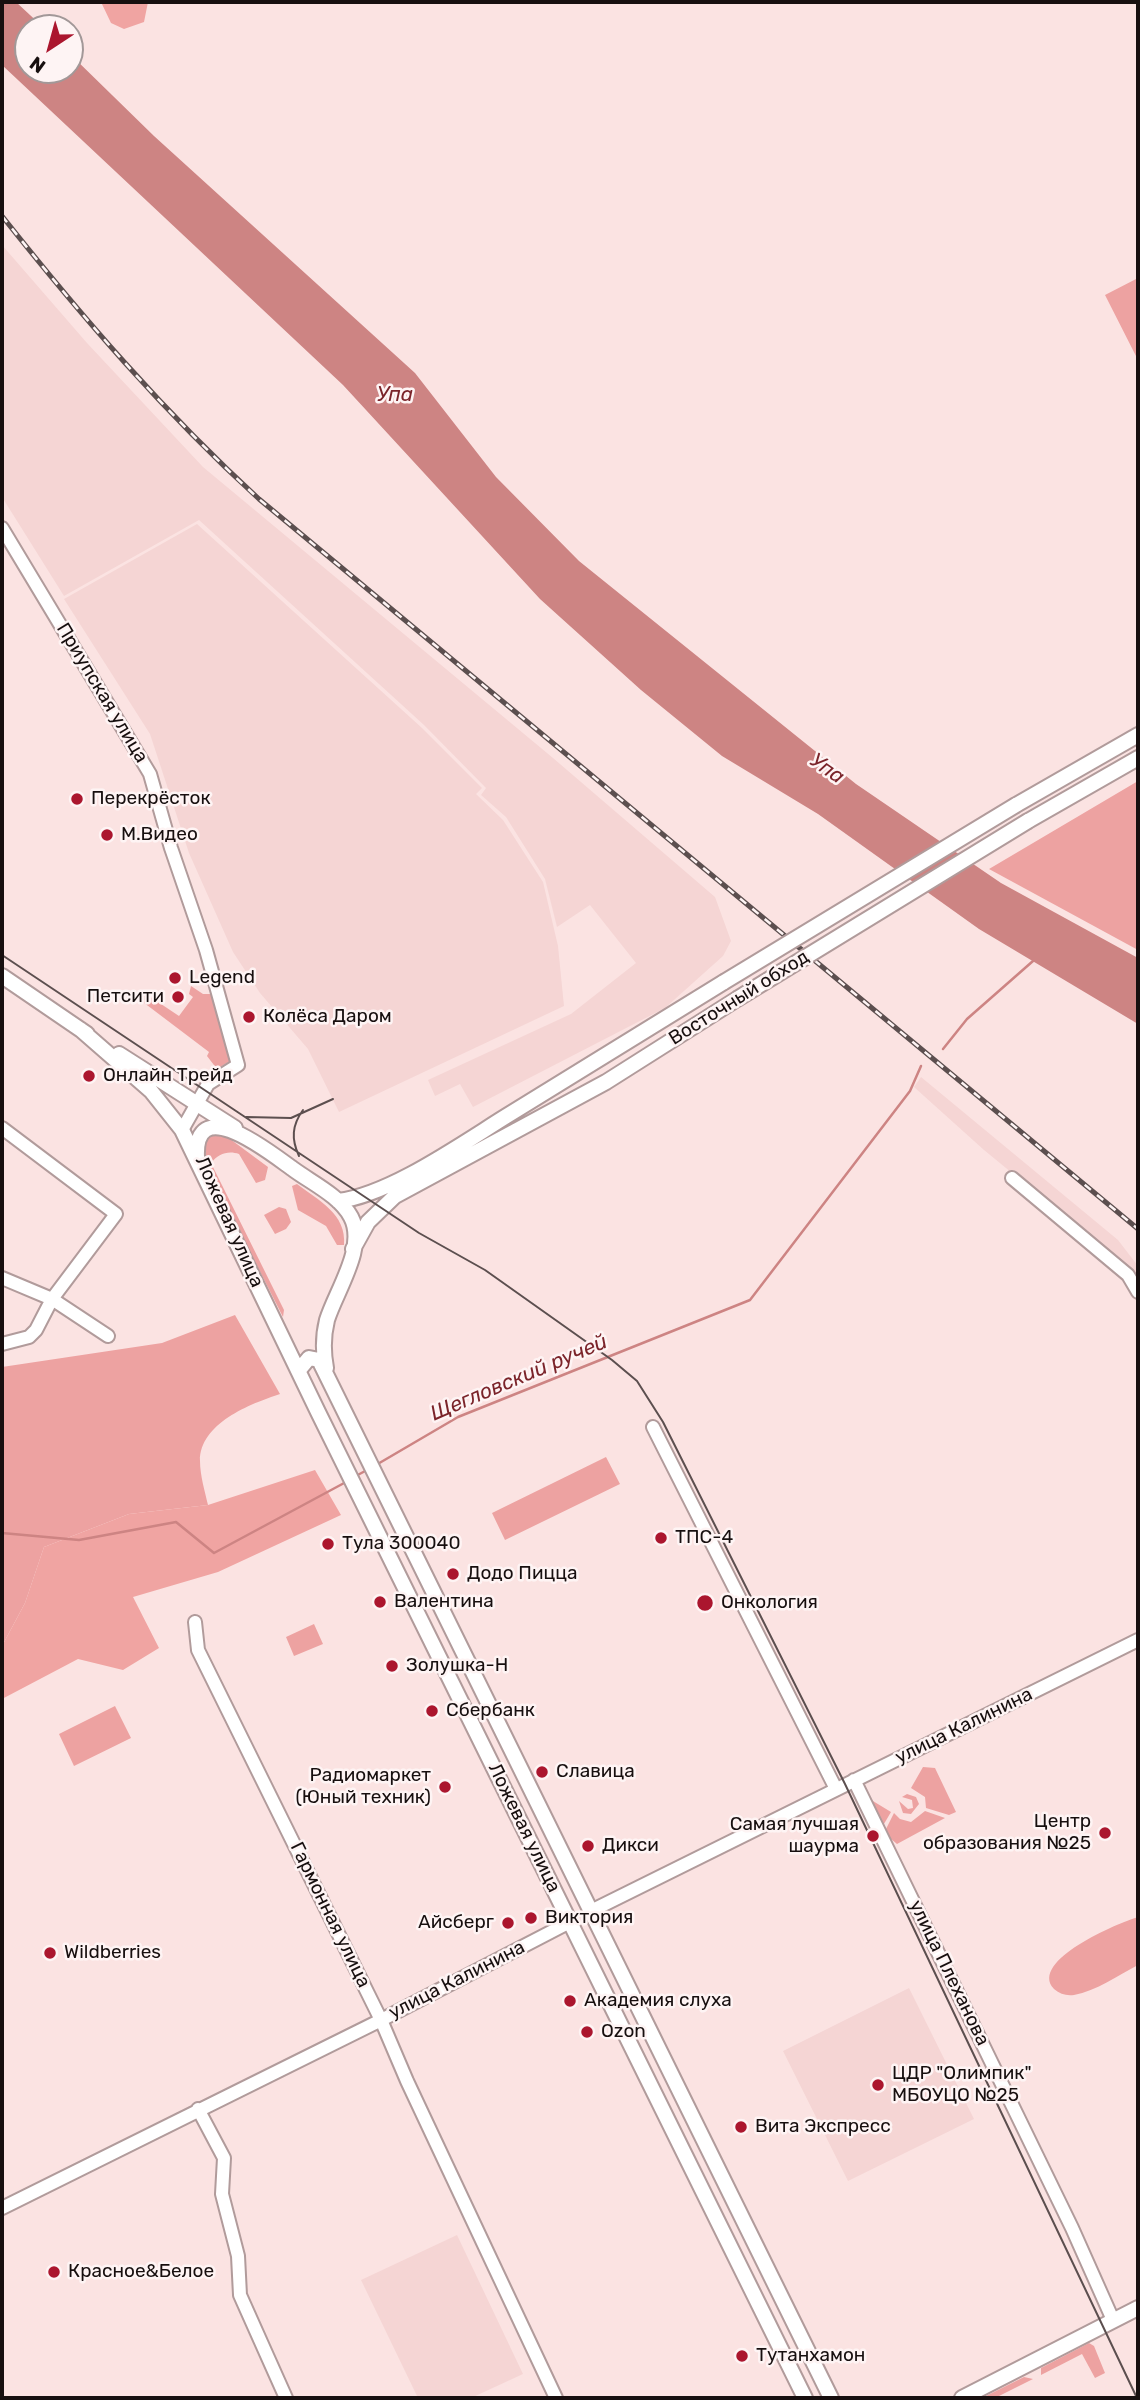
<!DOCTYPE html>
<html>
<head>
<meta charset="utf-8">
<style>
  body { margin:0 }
  #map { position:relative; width:1140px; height:2400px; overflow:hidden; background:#fbe3e2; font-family:Rubik,sans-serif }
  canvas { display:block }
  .frame { position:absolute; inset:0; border:4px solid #170f0f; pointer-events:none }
  .north { position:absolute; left:14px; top:14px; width:70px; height:70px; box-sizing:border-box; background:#fef4f4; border:2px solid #a29898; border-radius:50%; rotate:216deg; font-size:19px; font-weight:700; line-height:28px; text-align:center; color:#170f0f }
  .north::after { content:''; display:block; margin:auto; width:24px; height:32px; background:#ab162e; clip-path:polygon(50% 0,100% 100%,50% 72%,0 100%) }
</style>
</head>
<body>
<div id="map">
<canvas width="1140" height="2400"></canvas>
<div class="frame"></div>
<div class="north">N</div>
</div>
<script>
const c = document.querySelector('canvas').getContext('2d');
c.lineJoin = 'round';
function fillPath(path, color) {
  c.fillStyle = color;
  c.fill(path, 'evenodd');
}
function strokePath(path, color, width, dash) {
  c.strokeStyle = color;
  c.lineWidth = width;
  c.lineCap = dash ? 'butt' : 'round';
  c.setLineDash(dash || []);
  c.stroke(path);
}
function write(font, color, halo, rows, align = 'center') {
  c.font = font + ' Rubik,sans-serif';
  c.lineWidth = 5;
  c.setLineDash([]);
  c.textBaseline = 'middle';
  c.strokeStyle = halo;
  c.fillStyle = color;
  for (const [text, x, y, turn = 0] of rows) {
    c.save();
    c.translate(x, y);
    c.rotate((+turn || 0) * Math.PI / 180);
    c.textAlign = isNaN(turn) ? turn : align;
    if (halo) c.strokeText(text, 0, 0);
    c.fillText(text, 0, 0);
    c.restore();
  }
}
fillPath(new Path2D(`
  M2,245L87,343L203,467L553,758L715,897L731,941L723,956L665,1008L473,1107L460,1084L435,1096L428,1080L571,1014L636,963L590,905L557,927L545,879L506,817L481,795L486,788L424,725L199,520L64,596L2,497Z
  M197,524L422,728L482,788L476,794L503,820L543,882L558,946L564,1006L339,1112L308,1049L260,993L233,952L189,853L150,734L64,599Z
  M921,1077L1118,1240L1138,1266V1277L1134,1279L1128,1268L984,1150L914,1087Z
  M909,1988L974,2119L848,2181L783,2051Z
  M457,2235L523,2374L471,2398H418L361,2280Z`), '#f5d5d4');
fillPath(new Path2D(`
  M1138,278V360L1105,295Z
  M1138,781V950L989,869Z
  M191,986L203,994H213L230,1061L217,1069L207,1056L209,1052L135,996L140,990L179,1016L193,997L189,994Z
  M211,1136H226L268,1167L265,1180L256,1183L239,1154C228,1150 218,1154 211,1163L284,1310L283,1317L201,1155L204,1143Z
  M297,1184C318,1200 347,1214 344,1245H337L326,1226L298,1210L292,1186Z
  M279,1207L286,1209L291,1222L286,1229L275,1234L264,1215Z
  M235,1315L280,1394C250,1404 200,1423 200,1461C200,1475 205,1492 208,1505L129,1514L44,1547L25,1603L2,1646V1367L162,1343Z
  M606,1457L620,1484L505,1540L492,1513Z
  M314,1624L323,1644L294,1656L286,1637Z
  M115,1706L131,1738L74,1766L59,1734Z
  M923,1767L935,1768L956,1812L949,1815L926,1808L925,1797L911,1788Z
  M907,1794L916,1797L919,1804L911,1814L903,1813L899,1801L908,1809L913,1808L912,1800L902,1797Z
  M868,1798L891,1812L881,1829Z
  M925,1811L945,1818L897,1844L884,1833L894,1813L900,1819L911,1822Z
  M1138,1917V1965C1119,1975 1096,1991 1074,1995C1066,1996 1060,1994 1054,1989C1028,1961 1118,1923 1138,1917Z
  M1089,2343L1094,2346L1105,2373L1095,2378L1082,2354L1041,2375V2368Z
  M1024,2377L1033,2379L995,2398H982Z`), '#eda2a1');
fillPath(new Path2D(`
  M101,2H148L144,22L124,29L111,23Z
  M315,1470L341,1515L218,1572L133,1597L159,1648L123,1670L78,1659L2,1699V1646L25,1603L44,1547L129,1514L208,1505Z`), '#f0a4a2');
fillPath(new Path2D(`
  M2,2H16L44,28H28V70H70V54L154,136L415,373L496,477L579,561L856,784L1001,883L1138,958V1024L979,929L818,814L722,756L641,690L540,599L343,385L2,65Z`), '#cd8483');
strokePath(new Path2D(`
  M943,1049L967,1019L1033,961
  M376,1465L458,1417L750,1300L910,1091L921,1066
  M354,1477L367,1470
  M2,1533L79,1540L176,1522L214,1553L346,1482`), '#cd8483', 2.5);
const minor = new Path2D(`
  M2,528L150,774L171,848L206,950L238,1065L208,1084L182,1130
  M2,1128L116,1214L52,1299L36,1330L29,1337L2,1344
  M1012,1178L1128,1275L1138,1292
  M2,1278L52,1299L108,1336
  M653,1427L836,1789
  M195,1622L198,1650L381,2020L407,2081L556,2398
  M854,1780L1072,2228L1113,2320
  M589,1912L1138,1640
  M198,2109L224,2158L222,2194L238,2256L240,2295L286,2398
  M2,2208L381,2020L570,1922`);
const major = new Path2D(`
  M1016,805L1138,735
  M1028,821L1138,758
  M2,976L87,1034
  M80,1029L151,1091L182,1130L318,1412L805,2398
  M119,1054L235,1128
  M197,1157C194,1090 273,1155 293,1169C312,1183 340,1196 351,1217C367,1247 336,1291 327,1320C323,1336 323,1352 326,1368
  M338,1201C389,1195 460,1145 505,1117C578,1072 651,1027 724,982
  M353,1249L368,1222L395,1196L606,1082L737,999
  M299,1370L309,1358L319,1360L831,2398
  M962,2398L1138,2308`);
strokePath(minor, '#b19b9b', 16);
strokePath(major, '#b19b9b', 18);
strokePath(minor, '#fff', 12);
strokePath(major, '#fff', 14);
strokePath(new Path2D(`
  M2,955L419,1233L485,1270L612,1360L637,1381L663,1422L845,1784L1137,2398
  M246,1117L291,1118L333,1099
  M299,1156C291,1139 292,1125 303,1110`), '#5c4f4f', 2);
const rail = new Path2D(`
  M2,216C82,317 164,412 259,499L1138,1229`);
strokePath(rail, '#5c4f4f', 5);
strokePath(rail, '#fef4f4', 2.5, [8]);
const majorBridge = new Path2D(`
  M724,982L1016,805
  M737,999L1028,821`);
strokePath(majorBridge, '#b19b9b', 18, []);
strokePath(majorBridge, '#fff', 14);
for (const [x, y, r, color] of [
  [77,799,7,"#ab162e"],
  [107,835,7,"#ab162e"],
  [175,978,7,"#ab162e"],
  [178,997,7,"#ab162e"],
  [249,1017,7,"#ab162e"],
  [89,1076,7,"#ab162e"],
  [661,1538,7,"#ab162e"],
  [328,1544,7,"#ab162e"],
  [453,1574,7,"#ab162e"],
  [380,1602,7,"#ab162e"],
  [705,1603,9,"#ab162e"],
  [392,1666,7,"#ab162e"],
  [432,1711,7,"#ab162e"],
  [542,1772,7,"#ab162e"],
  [445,1787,7,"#ab162e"],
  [1105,1833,7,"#ab162e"],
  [873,1836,7,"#ab162e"],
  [588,1846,7,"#ab162e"],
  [531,1918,7,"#ab162e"],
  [508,1923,7,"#ab162e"],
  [50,1953,7,"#ab162e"],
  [570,2001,7,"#ab162e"],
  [587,2032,7,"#ab162e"],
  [878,2085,7,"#ab162e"],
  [741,2127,7,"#ab162e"],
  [54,2272,7,"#ab162e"],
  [742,2356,7,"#ab162e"]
]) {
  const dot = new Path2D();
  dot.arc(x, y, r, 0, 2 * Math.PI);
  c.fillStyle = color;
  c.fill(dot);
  strokePath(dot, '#fef4f4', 2.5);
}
write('19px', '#170f0f', '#fef4f4', [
  ["Приупская улица",102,693,59],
  ["Восточный обход",739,998,-32],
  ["Ложевая улица",229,1222,66],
  ["улица Калинина",964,1726,-26],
  ["Ложевая улица",524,1828,64],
  ["Гармонная улица",330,1915,64],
  ["улица Плеханова",949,1973,64],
  ["улица Калинина",457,1980,-27]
]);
write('19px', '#170f0f', '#fef4f4', [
  ["Перекрёсток",91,799],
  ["М.Видео",121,835],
  ["Legend",189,978],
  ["Петсити",164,997,"right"],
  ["Колёса Даром",263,1017],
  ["Онлайн Трейд",103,1076],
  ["ТПС-4",675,1538],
  ["Тула 300040",342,1544],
  ["Додо Пицца",467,1574],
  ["Валентина",394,1602],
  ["Онкология",721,1603],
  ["Золушка-Н",406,1666],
  ["Сбербанк",446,1711],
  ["Славица",556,1772],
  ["Радиомаркет",431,1776,"right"],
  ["(Юный техник)",431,1798,"right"],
  ["Центр",1091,1822,"right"],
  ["образования №25",1091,1844,"right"],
  ["Самая лучшая",859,1825,"right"],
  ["шаурма",859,1847,"right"],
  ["Дикси",602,1846],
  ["Виктория",545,1918],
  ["Айсберг",494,1923,"right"],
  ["Wildberries",64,1953],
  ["Академия слуха",584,2001],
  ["Ozon",601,2032],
  ["ЦДР \"Олимпик\"",892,2074],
  ["МБОУЦО №25",892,2096],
  ["Вита Экспресс",755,2127],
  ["Красное&Белое",68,2272],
  ["Тутанхамон",756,2356]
], 'left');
write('italic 21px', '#7b242a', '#fef4f4', [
  ["Упа",395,395],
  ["Упа",827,769,35],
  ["Щегловский ручей",519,1378,-23]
]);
</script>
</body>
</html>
